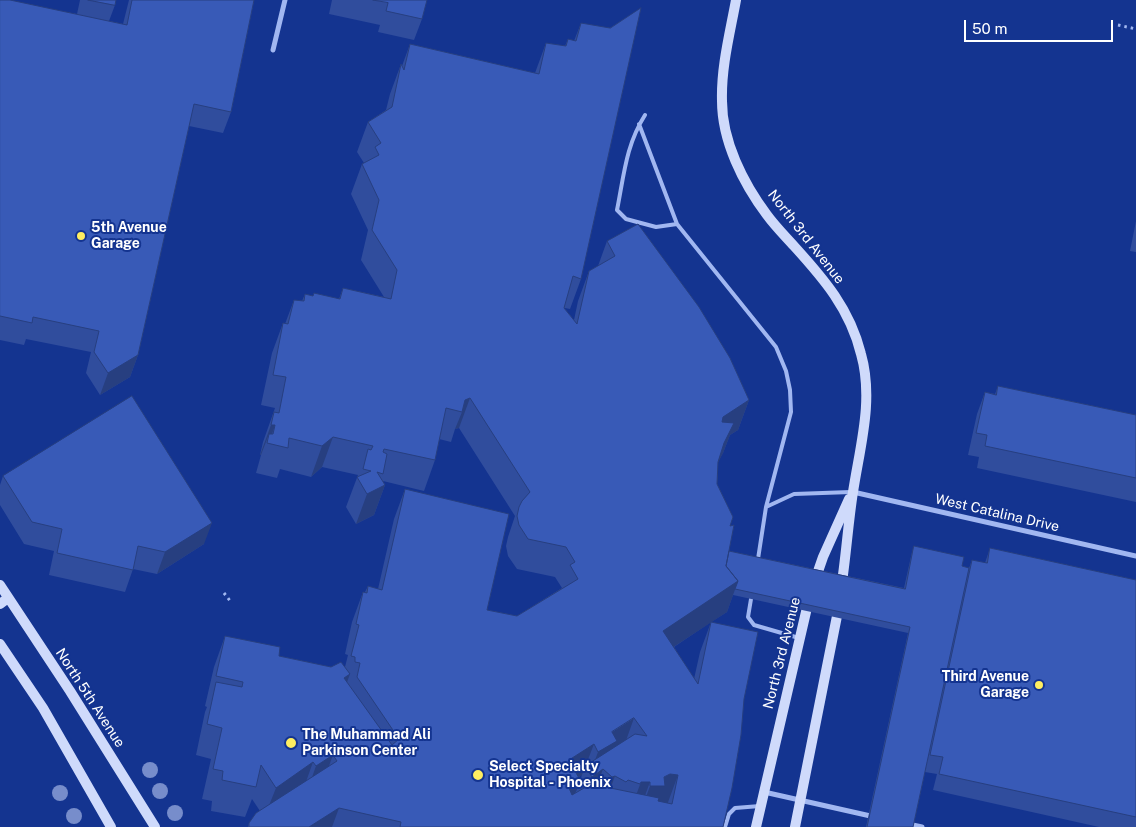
<!DOCTYPE html>
<html>
<head>
<meta charset="utf-8">
<style>
  body { margin:0 }
  #map { position:relative; width:1136px; height:827px; overflow:hidden; background:#143490; font-family:"Public Sans",sans-serif }
  canvas { display:block }
  .scale { position:absolute; left:964px; top:20px; width:149px; height:22px; box-sizing:border-box; border:2px solid #fff; border-top:0; padding-left:6px; font-size:15px; line-height:18px; white-space:nowrap; color:#fff; -webkit-text-stroke:4px #143490; paint-order:stroke }
</style>
</head>
<body>
<div id="map">
<canvas width="1136" height="827"></canvas>
<div class="scale">50 m</div>
</div>
<script>
const c = document.querySelector('canvas').getContext('2d');
c.lineJoin = 'round';
function strokePath(path, color, width, dash) {
  c.strokeStyle = color;
  c.lineWidth = width;
  c.lineCap = dash ? 'butt' : 'round';
  c.setLineDash(dash || []);
  c.stroke(path);
}
function fillPath(path, color) {
  c.fillStyle = color;
  c.fill(path, 'evenodd');
}
function write(font, color, halo, rows, align = 'center') {
  c.font = font + ' "Public Sans",sans-serif';
  c.lineWidth = 4;
  c.setLineDash([]);
  c.textBaseline = 'middle';
  c.strokeStyle = halo;
  c.fillStyle = color;
  for (const [text, x, y, turn = 0] of rows) {
    c.save();
    c.translate(x, y);
    c.rotate((+turn || 0) * Math.PI / 180);
    c.textAlign = isNaN(turn) ? turn : align;
    if (halo) c.strokeText(text, 0, 0);
    c.fillText(text, 0, 0);
    c.restore();
  }
}
strokePath(new Path2D(`
  M1118,25L1136,29
  M224,593L231,602`), '#a1b7f1', 3, [2.5, 4]);
strokePath(new Path2D(`
  M645,115C626,145 624,175 617,210L626,219L656,227L677,224
  M639,124L677,224L776,347L786,371L790,390L791,412L766,507
  M758,559L766,507L794,494L851,492
  M751,599L748,617L754,625L799,638
  M725,827L729,814L735,808L760,806`), '#a1b7f1', 4);
strokePath(new Path2D(`
  M273,50L285,0
  M853,492L1136,556
  M764,792L875,817
  M908,824L922,827`), '#a1b7f1', 5);
strokePath(new Path2D(`
  M736,0C730,33 721,67 722,101C722,141 743,183 767,215C775,226 785,236 794,246C824,279 850,309 861,354C874,400 860,446 853,492C848,524 846,557 841,589
  M814,583L823,557L849,499
  M0,585L70,691L155,827
  M0,604L8,598
  M0,644L43,708L111,827
  M756,827L809,599
  M795,827L839,606`), '#cfdafb', 10);
c.fillStyle = '#778dcb';
for (const [x, y] of [
  [150,770],
  [160,791],
  [60,793],
  [175,813],
  [74,816]
]) {
  c.beginPath();
  c.arc(x, y, 8, 0, 2 * Math.PI);
  c.fill();
}
fillPath(new Path2D(`
  M0,0L77,14L80,0H116L115,5L109,21L123,24L129,0H254L231,112L223,133L189,126L138,355L130,377L100,395L86,373L91,352L26,339L24,345L0,340Z
  M332,0H427L422,19L414,40L378,32L380,25L329,14Z
  M581,23V279L570,309L565,308H564L574,320L578,301L589,271L598,266L607,241L749,400L738,430L730,435L723,453L718,462L717,484L730,526L729,551L904,588L912,552L914,546L962,566L968,571L972,560L985,563L990,548L1136,580V827H1099L933,790L937,774L925,772L913,827H866L908,633L733,595L727,612L711,622L744,699L723,827H248L249,823L260,811L252,799L245,817L211,811L212,801L202,799L211,759L196,755L205,712L207,707L205,706L214,667L225,636L279,656L331,667H345L348,655L345,654L352,622L363,592H365L368,586L378,589L394,519L405,489L487,610L517,616L562,588L555,577L517,569L508,556L506,546L508,537L515,516L459,428L455,429L451,442L439,439L435,460L424,491L383,481L385,485L374,515L356,524L346,507L358,475L322,467L311,477L280,469L277,478L256,473L261,455H260L263,442L275,408L261,405L272,353L283,323L285,324L294,300L302,301L305,294L313,296L339,299L343,288L384,297L361,260L368,230L351,194L362,164L364,163L357,152L368,122L386,110L390,94L401,64L402,66L410,44L535,73L546,43L565,46L568,39L574,41ZM711,622L700,652L694,679L674,647ZM582,775L575,794L579,777Z
  M1136,221V252L1130,251Z
  M998,386L1136,415V502L977,468L979,457L968,455L977,414L985,392L995,394Z
  M3,476L204,544L157,574L133,569L125,592L49,575L54,551L24,544L0,505V485Z`), '#304d9d');
fillPath(new Path2D(`
  M138,355L130,377L100,395L108,373Z
  M470,398L459,428L455,429L462,412L465,400Z
  M749,400L738,430L730,435L723,453L713,473L712,447L723,417Z
  M271,425H275L269,443V434L261,455H260Z
  M333,437L322,467L311,477L322,446Z
  M385,485L374,515L356,524L367,494Z
  M212,523L204,544L157,574L165,552Z
  M738,581L727,612L652,661L663,631Z
  M350,674L339,704L344,678Z
  M634,718L623,749L603,769L592,799L581,807L592,777L590,774L598,752L612,732Z
  M594,744L582,775L558,790L569,760Z
  M333,755L322,785L305,797L316,766Z
  M313,762L302,793L264,818L276,788Z
  M670,774L678,775L667,805L639,816L650,786Z
  M615,776L604,806L601,807L612,777Z
  M580,780L569,810V788Z
  M641,782H650L639,812L629,814Z
  M339,808L332,827H309Z`), '#273f80');
const building = new Path2D(`
  M0,0H10L127,25L132,0H254L231,112L194,104L138,355L108,373L94,352L99,331L33,317L32,323L0,316Z
  M88,0H116L115,5Z
  M373,0H427L422,19L386,11L388,3Z
  M641,8L581,279L573,276L564,308L577,324L589,271L615,256L607,241L638,224L699,307L730,358L749,400L723,417L722,422L734,423L724,443L718,462L717,484L733,517L730,526L734,525L726,566L738,581L663,631L698,684L711,622L758,632L744,699L741,735L732,788L723,827H400L401,822L339,808L309,827H249V823L256,813L337,761L333,755L316,766L313,762L276,788L261,765L256,787L222,780L223,771L213,769L222,728L207,724L216,682L242,687L243,682L216,676L225,636L280,647L279,656L331,667L341,662L350,674L344,678L392,745L399,739L357,677L360,663L355,662V657L351,656L359,625L356,624L363,592L367,593L368,586L382,590L405,489L509,514L487,610L517,616L578,579L570,565L575,562L566,547L528,539L519,525L517,516L519,507L522,501L530,492L470,398L465,400L462,412L446,408L435,460L384,449L383,452L387,454L383,474L377,472L385,485L367,494L357,477L371,471L363,469L368,449L371,450L373,446L333,437L322,446L289,438L288,448L267,443L269,434H273L275,425H271L274,412L279,413L286,377L273,375L283,323L288,324L294,300L304,301L305,294L313,296L314,293L340,299L343,288L391,299L397,270L372,230L379,200L362,164L379,155L375,147L381,143L368,122L392,107L401,64L404,70L410,44L539,74L546,43L566,46L568,39L576,41L581,23L610,28ZM634,718L647,736L635,734L585,766L592,777L603,769L612,777L615,776L626,782L628,780L640,784L641,782H650V786H665L664,777L670,774L678,775L672,804L658,801L659,798L591,784L572,795L569,788L580,780L569,760L594,744L598,752L617,741L612,732Z
  M998,386L1136,415V478L985,446L987,435L976,433L985,392L996,395Z
  M132,396L212,523L165,552L138,546L133,570L57,553L62,529L32,522L3,476Z
  M914,546L964,557L962,566L969,568L913,827H867L910,627L735,589L738,581L726,566L729,551L905,589Z
  M990,548L1136,580V817L939,774L943,757L930,755L972,560L987,563Z`);
fillPath(building, '#385ab7');
strokePath(building, '#273f80', 1);
for (const [x, y, r, color] of [
  [81,236,5,"#ffee61"],
  [1039,685,5,"#ffee61"],
  [291,743,6,"#ffee61"],
  [478,775,6,"#ffee61"]
]) {
  const dot = new Path2D();
  dot.arc(x, y, r, 0, 2 * Math.PI);
  c.fillStyle = color;
  c.fill(dot);
  strokePath(dot, '#143490', 2);
}
write('bold 14px', '#fff', '#143490', [
  ["5th Avenue",91,228],
  ["Garage",91,244],
  ["Third Avenue",1029,677,"right"],
  ["Garage",1029,693,"right"],
  ["The Muhammad Ali",302,735],
  ["Parkinson Center",302,751],
  ["Select Specialty",489,767],
  ["Hospital - Phoenix",489,783]
], 'left');
write('14px', '#fff', '#143490', [
  ["North 3rd Avenue",806,237,52],
  ["West Catalina Drive",997,513,13],
  ["North 3rd Avenue",782,653,-76],
  ["North 5th Avenue",90,698,57]
]);
</script>
</body>
</html>
